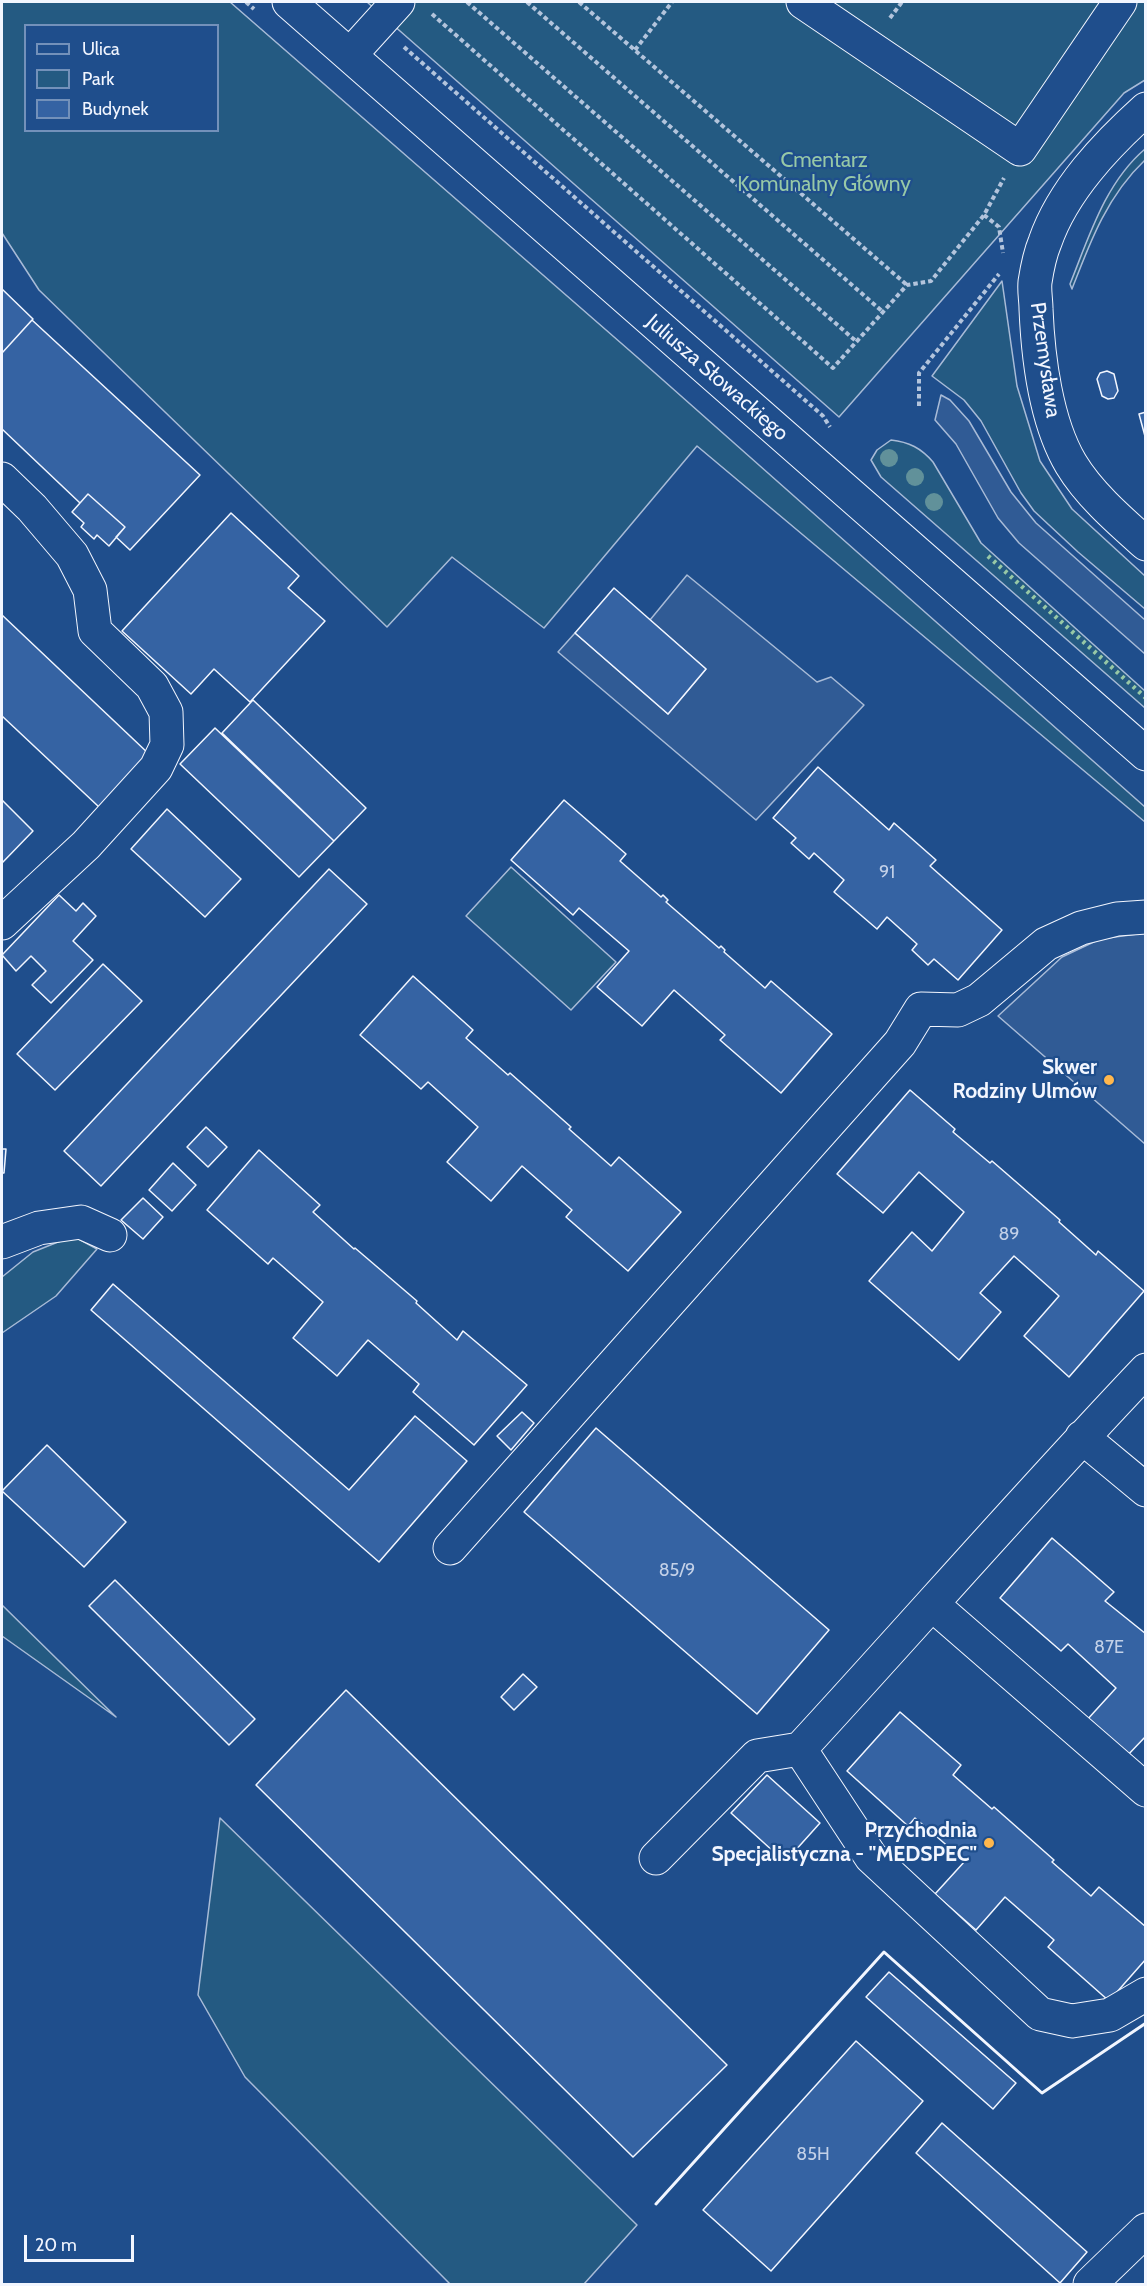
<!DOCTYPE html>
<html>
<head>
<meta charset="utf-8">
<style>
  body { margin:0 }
  #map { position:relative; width:1147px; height:2286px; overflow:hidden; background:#1f4e8c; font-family:Cabin,sans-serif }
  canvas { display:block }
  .frame { position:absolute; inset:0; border:3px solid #f2f6ff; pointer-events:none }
  .legend { position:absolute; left:24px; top:24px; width:195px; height:108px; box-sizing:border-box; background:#1f4e8c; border:2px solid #7391ba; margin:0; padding:8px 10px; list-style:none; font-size:18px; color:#f2f6ff }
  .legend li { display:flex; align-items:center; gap:12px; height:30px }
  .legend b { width:30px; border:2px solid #7391ba }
  .scale { position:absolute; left:24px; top:2235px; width:110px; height:27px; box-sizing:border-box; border:3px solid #f2f6ff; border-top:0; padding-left:8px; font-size:18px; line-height:21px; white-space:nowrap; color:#f2f6ff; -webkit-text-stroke:4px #1f4e8c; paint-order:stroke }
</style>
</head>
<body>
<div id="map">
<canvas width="1147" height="2286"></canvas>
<div class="frame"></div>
<ul class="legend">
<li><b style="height:8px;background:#1f4e8c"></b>Ulica</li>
<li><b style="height:16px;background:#245a82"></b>Park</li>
<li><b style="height:16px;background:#3563a3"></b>Budynek</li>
</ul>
<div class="scale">20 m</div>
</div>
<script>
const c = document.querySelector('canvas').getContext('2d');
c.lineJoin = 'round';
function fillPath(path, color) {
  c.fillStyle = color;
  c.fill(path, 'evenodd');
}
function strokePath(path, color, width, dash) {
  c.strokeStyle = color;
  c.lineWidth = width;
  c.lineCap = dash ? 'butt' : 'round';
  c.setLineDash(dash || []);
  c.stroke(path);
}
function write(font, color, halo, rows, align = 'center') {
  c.font = font + ' Cabin,sans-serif';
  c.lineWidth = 4.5;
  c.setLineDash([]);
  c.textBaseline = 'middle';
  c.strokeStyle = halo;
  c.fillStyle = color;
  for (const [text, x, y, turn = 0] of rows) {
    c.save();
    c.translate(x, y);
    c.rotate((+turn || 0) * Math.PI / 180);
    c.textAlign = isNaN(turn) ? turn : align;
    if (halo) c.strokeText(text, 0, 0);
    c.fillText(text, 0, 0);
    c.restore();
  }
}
const green = new Path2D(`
  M2,2H230L637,357L1145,807V822L697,446L544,628L452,557L387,627L39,290L2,233ZM26,26H218V130H26Z
  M367,2H1145V80L1124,93L839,417Z
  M1145,149V160C1107,196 1090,242 1072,289L1070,284C1089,237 1105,183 1145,149Z
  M1002,281L1017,386L1040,461L1072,509L1145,576V609L1078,552L1034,511L1021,493L981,421L964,400L932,376Z
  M891,440C909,442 921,448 933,462L981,543L1145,691V708L881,477L871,460L877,450Z
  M511,867L616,962L571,1010L466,916Z
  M73,1236L97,1249L56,1296L2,1333V1277L33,1252Z
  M2,1605L116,1717L2,1636Z
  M220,1818L637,2225L584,2284H450L245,2077L198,1995Z`);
fillPath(green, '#245a82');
strokePath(green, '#a8bbd7', 1.5);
const parking = new Path2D(`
  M941,395L950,400L969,421L1011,492L1036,523L1145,620V654L1019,543L998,518L956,444L935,420Z
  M687,575L817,682L831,677L864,705L756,820L558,652L575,633L668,714L706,669L650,620Z
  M1145,933V1144L998,1016L1062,957L1100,939Z`);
fillPath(parking, '#305b95');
strokePath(parking, '#a8bbd7', 1.5);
const building = new Path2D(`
  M2,289L33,319L2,353Z
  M32,320L200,475L130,550L116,537L125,527L88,494L80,503L2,429V353Z
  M1107,371L1114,374L1118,391L1114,398L1108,399L1102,396L1097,379L1100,373Z
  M1146,412V440L1139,414Z
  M88,494L125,527L109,546L97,535L94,539L81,527L84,523L72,512Z
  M231,513L299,576L288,588L325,621L250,702L214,669L191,694L122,631Z
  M614,588L706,669L668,714L575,633Z
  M2,615L149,754L99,807L2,716Z
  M253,700L366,808L334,841L222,733Z
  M215,728L334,841L299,877L180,764Z
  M818,767L889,830L894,823L936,860L930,866L1002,930L958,980L934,959L928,965L912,950L917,944L887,917L877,929L834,892L844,880L814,853L809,859L791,843L796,838L773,818Z
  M2,800L33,831L2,863Z
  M564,800L626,854L620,861L661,897L663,895L668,900L666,902L719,948L721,946L725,950L724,952L765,988L771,981L832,1034L781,1093L720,1040L725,1035L674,990L642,1026L597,987L629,951L579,908L573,915L511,860Z
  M167,809L241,879L205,917L131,849Z
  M329,869L367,904L101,1186L64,1151Z
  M59,895L76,911L83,903L96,916L73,941L93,960L51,1003L32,985L46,971L31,956L16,971L2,955Z
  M103,964L142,1001L55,1090L17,1054Z
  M413,976L473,1030L466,1038L508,1075L510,1073L571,1127L569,1129L611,1166L619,1157L681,1212L628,1271L566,1217L572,1210L522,1166L491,1201L447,1162L478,1127L428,1082L421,1089L360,1035Z
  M910,1090L955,1129L953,1132L990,1163L992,1161L1060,1220L1059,1222L1096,1255L1098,1251L1144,1291L1069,1377L1024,1336L1059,1296L1014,1256L980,1293L1001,1312L959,1360L869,1281L912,1232L932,1251L964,1212L919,1172L883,1213L837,1174Z
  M206,1127L227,1147L208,1167L187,1147Z
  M2,1149H6L4,1173H2Z
  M259,1150L320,1205L313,1212L354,1249L355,1248L417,1301L416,1303L457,1340L463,1331L527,1385L474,1445L413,1392L419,1384L368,1340L337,1376L293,1338L323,1302L273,1258L268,1264L207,1210Z
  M173,1163L196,1185L172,1211L149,1190Z
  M143,1198L163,1217L143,1239L121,1220Z
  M113,1284L349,1490L415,1416L467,1461L379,1562L91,1310Z
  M522,1412L534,1423L511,1450L497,1436Z
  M596,1428L829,1630L757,1714L524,1512Z
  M47,1445L126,1522L84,1567L2,1491Z
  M1052,1538L1114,1592L1105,1601L1146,1634V1736L1126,1757L1086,1721L1116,1688L1068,1644L1061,1651L1000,1598Z
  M115,1580L255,1719L229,1745L89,1606Z
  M523,1674L537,1687L514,1710L501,1697Z
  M346,1690L727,2065L633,2157L256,1785Z
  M900,1712L961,1765L953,1775L992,1809L994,1807L1054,1860L1052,1862L1091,1896L1099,1887L1146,1927V1959L1109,2001L1048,1947L1054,1940L1005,1897L976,1930L935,1894L965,1861L915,1818L908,1826L847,1771Z
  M767,1775L820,1823L785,1862L731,1813Z
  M889,1972L1016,2083L993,2109L866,1997Z
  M856,2041L923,2101L771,2271L703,2210Z
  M942,2123L1087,2252L1060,2283L916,2153Z`);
fillPath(building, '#3563a3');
strokePath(building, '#f2f6ff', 1.5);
const minor = new Path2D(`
  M289,2L1146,754
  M803,2L1020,149L1120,2
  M350,55L398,2
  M1146,109C1106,145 1063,190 1045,242C1040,254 1037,269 1035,282C1034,291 1036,300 1036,309C1038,357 1046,422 1071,464C1089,494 1119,520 1146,544
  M2,479L32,508L72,555L90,590L95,631L152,686L166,712L167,745L156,768L86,845L2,923
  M2,1242L39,1228L81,1222L110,1235
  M1146,1370C1028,1494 916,1623 800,1749L871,1857L1040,2014L1072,2021L1110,2015L1146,1994
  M1082,1437L1146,1490
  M450,1548L900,1043L921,1009L958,1010L979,1000L1046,944L1081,928L1117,919L1146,917
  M933,1605L1146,1790
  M656,1858L757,1756L800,1749
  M1090,2284L1146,2230`);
strokePath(minor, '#f2f6ff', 35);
strokePath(new Path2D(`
  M246,2L254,9
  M467,2L857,342
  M527,2L883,312
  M579,2L907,285
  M432,14L833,368L907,285L931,281L984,215L1004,178
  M890,18L902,2
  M404,47L823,416L830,427
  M635,50L672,2
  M984,215L999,227L1003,253
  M919,406V373L999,274`), '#b3c4dc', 4, [4.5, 3]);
strokePath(minor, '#1f4e8c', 33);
strokePath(new Path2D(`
  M988,556L1146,698`), '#97c8a6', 4.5, [3, 4.5]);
strokePath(new Path2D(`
  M656,2204L884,1952L1042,2093L1146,2023`), '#f2f6ff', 3);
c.fillStyle = '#61919a';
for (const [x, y] of [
  [889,458],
  [915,477],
  [934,502]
]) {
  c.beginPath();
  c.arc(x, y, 9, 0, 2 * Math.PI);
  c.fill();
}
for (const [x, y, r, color] of [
  [1109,1080,6,"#ffb74d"],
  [989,1843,6,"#ffb74d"]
]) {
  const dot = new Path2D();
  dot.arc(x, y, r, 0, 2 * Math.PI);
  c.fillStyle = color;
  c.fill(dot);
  strokePath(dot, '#1f4e8c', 2);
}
write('18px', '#c3d1e8', null, [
  ["91",887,873],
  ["89",1009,1235],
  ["85/9",677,1571],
  ["87E",1109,1648],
  ["85H",813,2155]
]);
write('21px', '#97c8a6', '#1f4e8c', [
  ["Cmentarz",824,161],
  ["Komunalny Główny",824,185]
]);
write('21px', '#f2f6ff', '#1f4e8c', [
  ["Przemysława",1045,360,82],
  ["Juliusza Słowackiego",717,378,41]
]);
write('bold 21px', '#f2f6ff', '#1f4e8c', [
  ["Skwer",1097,1068],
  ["Rodziny Ulmów",1097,1092],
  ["Przychodnia",977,1831],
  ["Specjalistyczna - \"MEDSPEC\"",977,1855]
], 'right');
</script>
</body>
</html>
